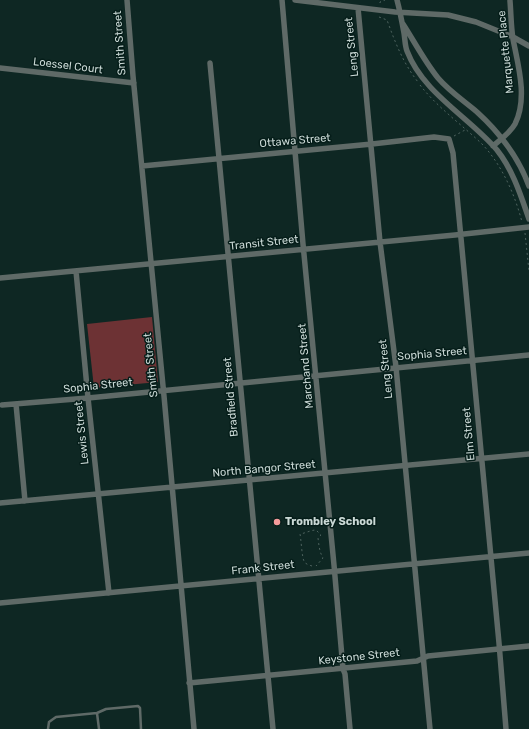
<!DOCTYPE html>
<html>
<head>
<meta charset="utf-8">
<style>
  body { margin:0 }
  canvas { display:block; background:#0e2723 }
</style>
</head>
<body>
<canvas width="529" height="729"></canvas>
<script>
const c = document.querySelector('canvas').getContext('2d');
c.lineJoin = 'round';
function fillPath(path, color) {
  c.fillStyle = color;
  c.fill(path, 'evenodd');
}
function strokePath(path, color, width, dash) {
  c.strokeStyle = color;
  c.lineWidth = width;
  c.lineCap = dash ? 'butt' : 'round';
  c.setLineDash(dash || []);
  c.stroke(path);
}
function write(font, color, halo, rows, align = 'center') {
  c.font = font + ' Rubik,sans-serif';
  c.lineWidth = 3;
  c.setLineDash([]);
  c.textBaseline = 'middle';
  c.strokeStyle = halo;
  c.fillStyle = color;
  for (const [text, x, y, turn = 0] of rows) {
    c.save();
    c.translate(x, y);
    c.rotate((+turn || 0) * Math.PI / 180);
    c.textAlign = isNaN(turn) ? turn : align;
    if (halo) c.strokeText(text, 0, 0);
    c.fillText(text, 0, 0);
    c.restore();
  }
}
fillPath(new Path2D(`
  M152,317L158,382L94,388L87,324Z`), '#6d3234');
strokePath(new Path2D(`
  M380,3V2L385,0
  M379,17L387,20C395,42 403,63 418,82
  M420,85C437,107 461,124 482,144C502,165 515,195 522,222
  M454,136L465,130
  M525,233L529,271
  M312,566C309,565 305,564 304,561C302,558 301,538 300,534C306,533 311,530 316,530L321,535L318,538C319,545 319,551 323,558L316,566`), '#4e635f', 1, [2, 3]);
strokePath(new Path2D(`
  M97,713L99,729
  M48,729L49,722L56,717L97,713L106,709L138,706L140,708L141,729`), '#5f6a67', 2.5);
strokePath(new Path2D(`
  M127,0L133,76L164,396L194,729
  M282,0L303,244L334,565L343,669L345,674L350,729
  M295,0L395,12L448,15L476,22L513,37L529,46
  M397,0C400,11 402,22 404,33C405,39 405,46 407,51C423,93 469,117 497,150C513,170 521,196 529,219
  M358,8L380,242L396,367L430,729
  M403,24C414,41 425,62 438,78C449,91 464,101 477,112C500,133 518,156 529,186
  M210,63L273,729
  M0,68L134,83
  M493,146C500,140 510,133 515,124C528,98 518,65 513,39C511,27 511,13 510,1
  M142,166L372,144L434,137L449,139L453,153L499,643L506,729
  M76,271L88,398L109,593
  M0,278L455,235L529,227
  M16,404L25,501
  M2,405L88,398L529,355
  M0,503L529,454
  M0,603L529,553
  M189,683L417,661L428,656L529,646`), '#5f6a67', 5.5);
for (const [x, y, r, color] of [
  [277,522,4,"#f59b9b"]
]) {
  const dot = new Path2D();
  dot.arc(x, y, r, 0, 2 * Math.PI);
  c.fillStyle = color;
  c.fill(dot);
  strokePath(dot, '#051d19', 1.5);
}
write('11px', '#cbd9d6', '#051d19', [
  ["Smith Street",120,43,-94],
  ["Leng Street",352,47,-96],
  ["Marquette Place",506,52,-96],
  ["Loessel Court",68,66,7],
  ["Ottawa Street",295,141,-5],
  ["Transit Street",264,243,-6],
  ["Sophia Street",432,354,-5],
  ["Smith Street",151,365,-96],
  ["Marchand Street",306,366,-95],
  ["Leng Street",386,369,-96],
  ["Sophia Street",98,386,-6],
  ["Bradfield Street",231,397,-95],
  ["Lewis Street",82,433,-96],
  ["Elm Street",469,434,-95],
  ["North Bangor Street",264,469,-5],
  ["Frank Street",263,568,-6],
  ["Keystone Street",359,657,-6]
]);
write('bold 11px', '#cbd9d6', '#051d19', [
  ["Trombley School",285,522]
], 'left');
</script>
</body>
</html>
